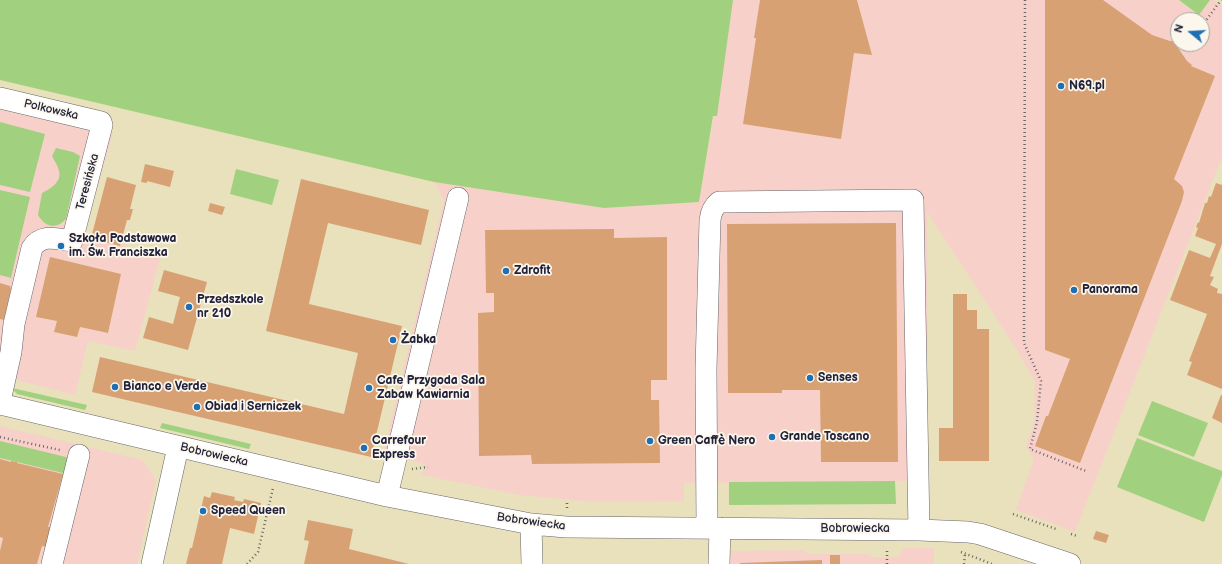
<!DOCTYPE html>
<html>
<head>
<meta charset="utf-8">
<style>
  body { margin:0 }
  #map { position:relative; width:1222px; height:564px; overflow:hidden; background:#e8e1bc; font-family:"Balsamiq Sans",sans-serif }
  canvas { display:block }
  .north { position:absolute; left:1170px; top:12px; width:40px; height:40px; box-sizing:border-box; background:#fbf7ec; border:1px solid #a4a2a5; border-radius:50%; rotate:288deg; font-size:11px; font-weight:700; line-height:16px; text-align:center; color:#22223b }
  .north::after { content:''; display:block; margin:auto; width:14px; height:18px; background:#1f6fb2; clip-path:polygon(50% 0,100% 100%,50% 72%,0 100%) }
</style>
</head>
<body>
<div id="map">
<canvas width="1222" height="564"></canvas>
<div class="north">N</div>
</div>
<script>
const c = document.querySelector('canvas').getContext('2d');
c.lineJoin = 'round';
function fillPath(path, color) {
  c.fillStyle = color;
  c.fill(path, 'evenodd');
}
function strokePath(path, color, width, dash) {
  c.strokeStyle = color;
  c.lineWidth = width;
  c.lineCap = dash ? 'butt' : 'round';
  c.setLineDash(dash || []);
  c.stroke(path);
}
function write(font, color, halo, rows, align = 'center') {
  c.font = font + ' "Balsamiq Sans",sans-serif';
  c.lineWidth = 3.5;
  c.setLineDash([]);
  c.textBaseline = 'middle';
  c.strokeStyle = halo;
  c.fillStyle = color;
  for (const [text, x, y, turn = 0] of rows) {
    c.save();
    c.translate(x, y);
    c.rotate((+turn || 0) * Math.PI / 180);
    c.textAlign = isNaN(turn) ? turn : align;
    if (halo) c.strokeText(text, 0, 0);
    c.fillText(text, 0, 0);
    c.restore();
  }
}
fillPath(new Path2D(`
  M733,0H1213L1222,6V157L1075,532L1016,510L1034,458L1026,447L1034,422L1035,382L1017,350L927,212L928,481L684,483V501L595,502L519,495L422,475L425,464L383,454L444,200L434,182L604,208L699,202L714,115H717ZM1178,20H1202V44H1178Z
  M0,106L113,133L83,236L161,255L135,351L88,341L75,395L0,376Z
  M0,426L143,460L156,480L137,564H0Z
  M904,548H934V564H728V551L802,550L809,554H869L872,557H898Z`), '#f7d1c9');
fillPath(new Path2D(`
  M0,0H733L717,116H713L699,202L604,208L434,182L0,80Z
  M1179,0H1210L1199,15Z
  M0,122L45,134L30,192L0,185Z
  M56,148L73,152L80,156L66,219C56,230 45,227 38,215L42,193C50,189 62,182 59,171C58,166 54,160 52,156Z
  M236,169L279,180L272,205L230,194Z
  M0,190L30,197L11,278L0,275Z
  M12,388L87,405L85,410L17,394Z
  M1152,401L1208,423L1194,457L1138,435Z
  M162,423L251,444L249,449L160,428Z
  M1137,438L1222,471V475L1204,522L1117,487Z
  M0,441L70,458L67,474L0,458Z
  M895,481L896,504L729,505V482Z`), '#a1d17f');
fillPath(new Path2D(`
  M760,0H857L872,55L854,53L841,139L743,124L756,38H754Z
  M1045,0H1103L1152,35L1170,41H1175L1176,45L1187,61L1192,65L1191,66L1215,76L1174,179L1182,186L1184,192L1182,201L1080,463L1035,446L1046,416H1048L1070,359L1045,350Z
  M145,164L174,171L170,187L147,181V183L141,182Z
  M107,177L136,185L130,209H133L130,220H127L120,246L91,238Z
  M301,179L429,210L421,245L328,223L310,299L309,304L402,326L371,457L92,392L100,357L344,414L358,353L266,331Z
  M1216,183L1222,185V244L1210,276L1214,277L1210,285L1218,289L1217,293L1222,294V389L1187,375L1192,362L1189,361L1207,314L1170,300L1189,250L1210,258L1216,244L1195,236L1198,228L1196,227L1198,222L1199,223L1205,203H1207L1209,196L1211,197Z
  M210,203L225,207L222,215L208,211Z
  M896,223L898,462H821L820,390H782V393H728L727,224Z
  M614,229V238L667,237V380H651V400H659L660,463L532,464L531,455L479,456L478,313L494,312V293H486L485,230Z
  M50,257L121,274L108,333L80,327L77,337L54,332L57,321L36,317Z
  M164,270L207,282L188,350L143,338L149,317L173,324L180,297L158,291Z
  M0,283L10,286L11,289L4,320L0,319Z
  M953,294H967V310H977V329H989V461H939V428H953Z
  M1221,395H1222V423L1212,418Z
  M0,459L11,462V461L17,462V463L63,474L48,527H50L46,547L42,546L37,564H0V551L3,538L0,537Z
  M212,492L235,497L234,500L243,502L244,499L261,503L254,534L230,528L222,564H186L190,548H192L204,496L210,498Z
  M308,520L353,529L349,549L409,564H304L309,541L304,540Z
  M1096,531L1109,535L1106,543L1093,539Z
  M830,555H840V564H830Z
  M822,560V564H740V563Z`), '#d8a174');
const minor = new Path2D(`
  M0,98L101,122L102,125L72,241C57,239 42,233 32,248L14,324L11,352L0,401
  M0,404L387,496L531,524L566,527L919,530L968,532L980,534L1070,564
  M387,496L458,198
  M531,524L532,564
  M707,528L706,369L710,220C711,212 713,207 719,202L913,200L919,530
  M52,564L79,455
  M152,564L178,447
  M719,564L720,528`);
strokePath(minor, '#676568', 22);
strokePath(new Path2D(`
  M1025,0L1024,343L1041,381L1037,422L1030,449L1086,471
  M1202,26L1221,0
  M0,437L60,450
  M412,469L428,467
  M567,508V502
  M1013,514L1056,529
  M1071,534L1077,536
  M961,552L992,564
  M247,564L258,552L273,488
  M887,564V549
  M964,564L965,554`), '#676568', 2.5, [1, 3]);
strokePath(minor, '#fff', 21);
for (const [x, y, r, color] of [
  [1061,86,4,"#1f6fb2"],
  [61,246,4,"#1f6fb2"],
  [506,271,4,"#1f6fb2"],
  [1074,290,4,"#1f6fb2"],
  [189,307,4,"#1f6fb2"],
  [393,340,4,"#1f6fb2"],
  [810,378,4,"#1f6fb2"],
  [115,387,4,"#1f6fb2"],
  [369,388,4,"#1f6fb2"],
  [197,407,4,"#1f6fb2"],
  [772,437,4,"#1f6fb2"],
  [650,441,4,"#1f6fb2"],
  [364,448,4,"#1f6fb2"],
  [203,511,4,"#1f6fb2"]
]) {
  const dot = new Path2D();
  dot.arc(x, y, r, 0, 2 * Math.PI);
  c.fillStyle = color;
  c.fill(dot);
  strokePath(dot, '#fbf7ec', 1.5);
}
write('bold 12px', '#22223b', '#fbf7ec', [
  ["N69.pl",1069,86],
  ["Szkoła Podstawowa",69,239],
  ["im. Św. Franciszka",69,253],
  ["Zdrofit",514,271],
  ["Panorama",1082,290],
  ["Przedszkole",197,300],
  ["nr 210",197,314],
  ["Żabka",401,340],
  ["Senses",818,378],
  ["Cafe Przygoda Sala",377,381],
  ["Zabaw Kawiarnia",377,395],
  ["Bianco e Verde",123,387],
  ["Obiad i Serniczek",205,407],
  ["Grande Toscano",780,437],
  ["Carrefour",372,441],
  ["Express",372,455],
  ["Green Caffè Nero",658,441],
  ["Speed Queen",211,511]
], 'left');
write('12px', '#22223b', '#fbf7ec', [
  ["Polkowska",51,110,13],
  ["Teresińska",88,182,-75],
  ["Bobrowiecka",214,455,13],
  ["Bobrowiecka",531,522,8],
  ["Bobrowiecka",855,529]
]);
</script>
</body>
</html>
